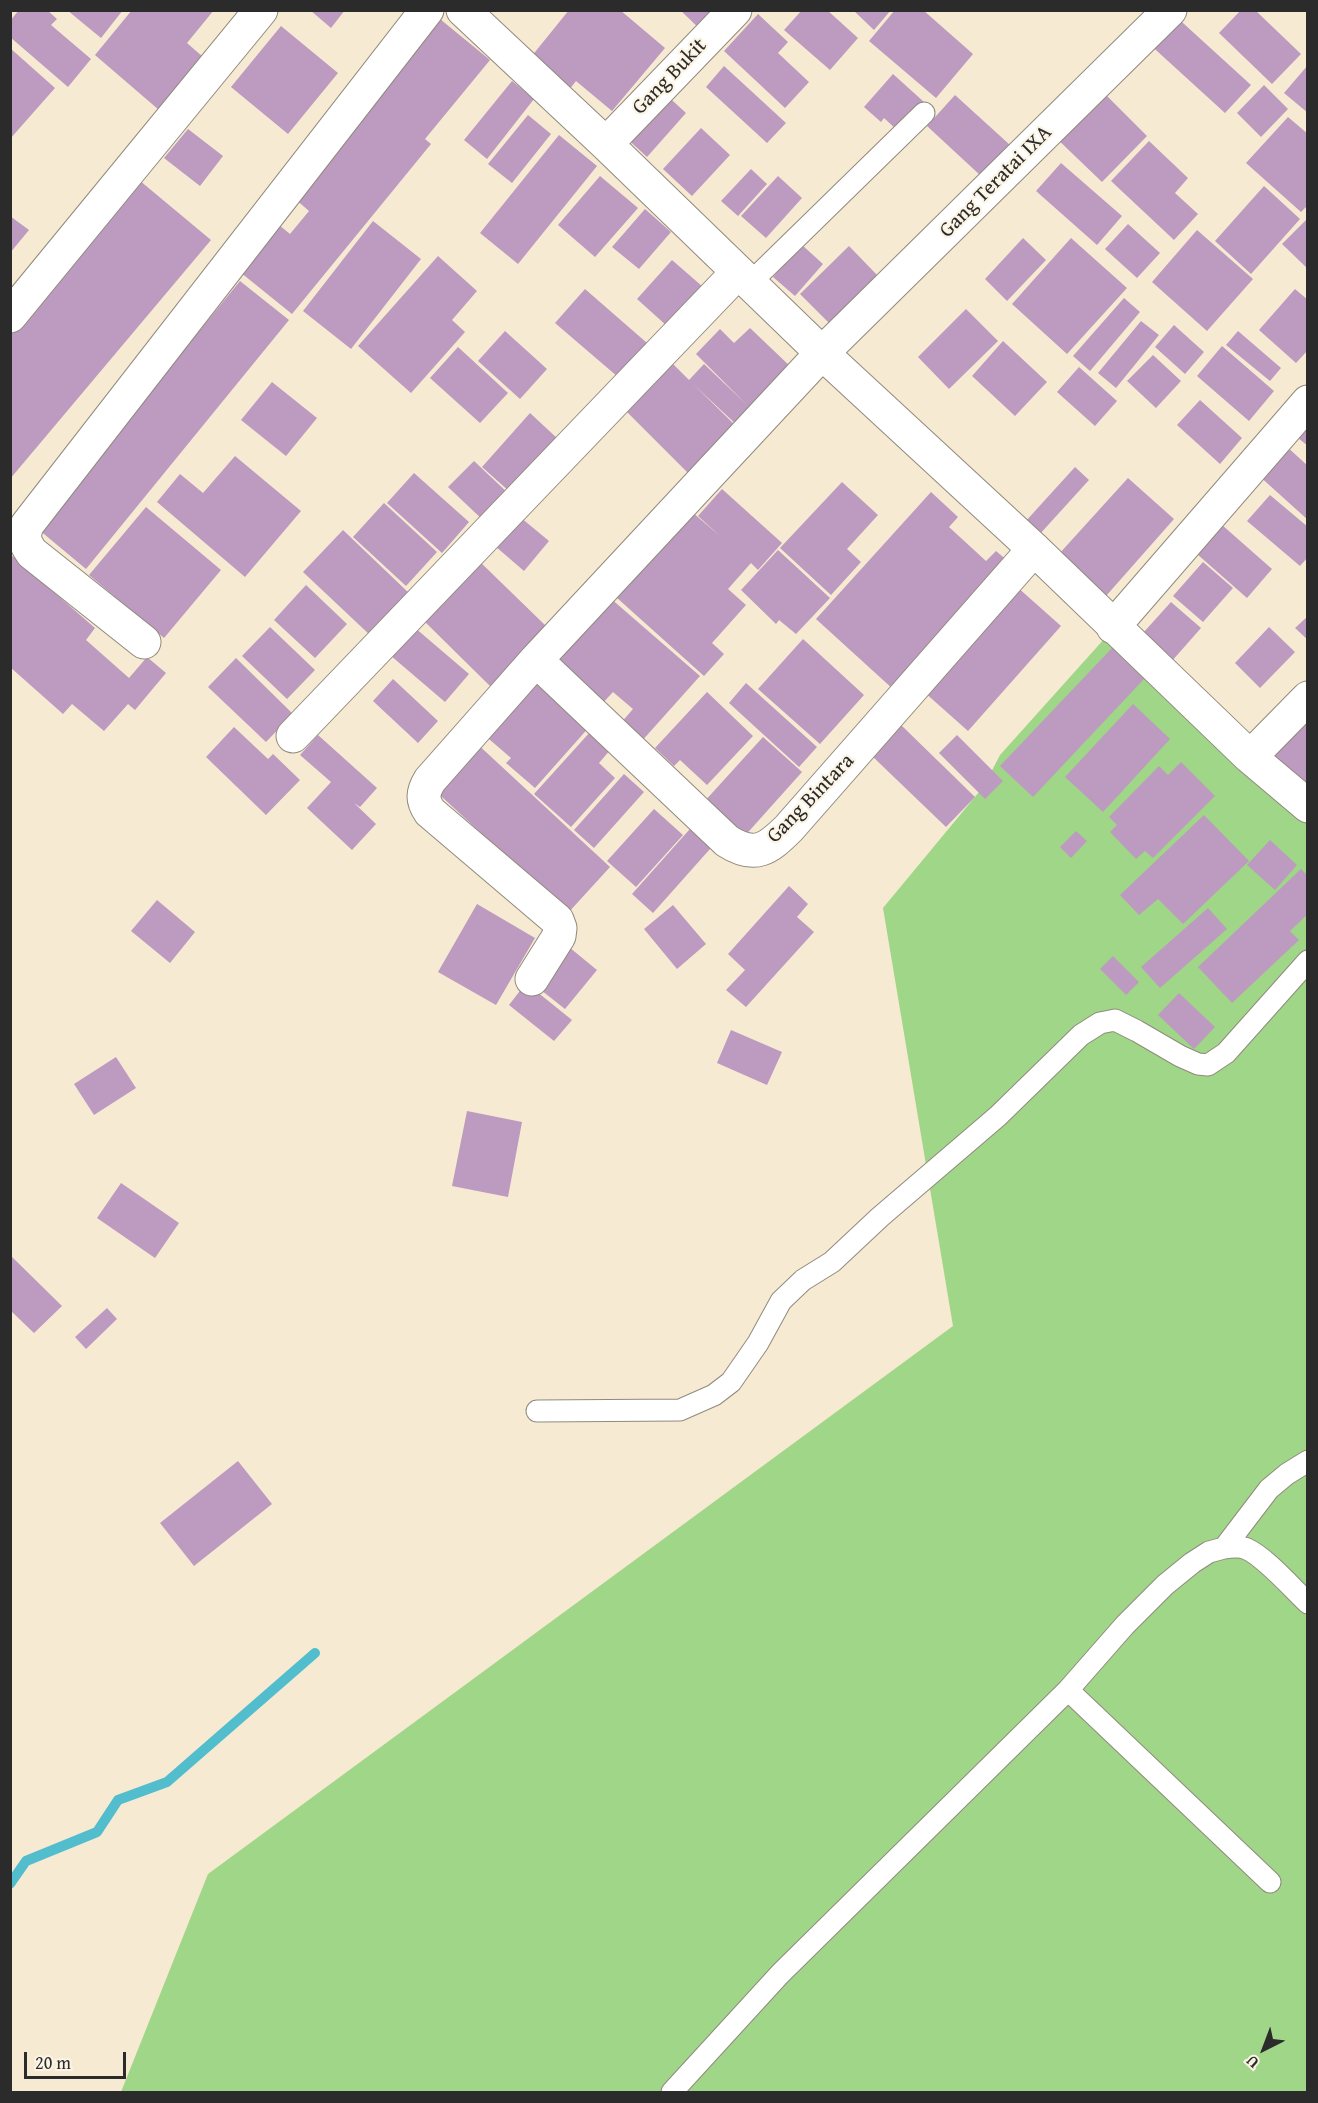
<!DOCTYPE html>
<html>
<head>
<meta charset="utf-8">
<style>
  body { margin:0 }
  #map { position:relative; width:1318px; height:2103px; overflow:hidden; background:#f6ead2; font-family:"Gentium Book Plus",serif }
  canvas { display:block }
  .frame { position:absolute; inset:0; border:12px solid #2b2b2b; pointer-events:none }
  .north { position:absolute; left:1234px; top:2019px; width:60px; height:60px; -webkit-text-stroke:4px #fcf5e5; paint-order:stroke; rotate:222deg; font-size:16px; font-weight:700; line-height:24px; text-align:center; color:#2b2b2b }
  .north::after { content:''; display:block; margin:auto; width:21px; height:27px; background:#2b2b2b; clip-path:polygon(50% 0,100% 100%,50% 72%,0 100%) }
  .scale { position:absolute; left:24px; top:2052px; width:102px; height:27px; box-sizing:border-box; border:3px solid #2b2b2b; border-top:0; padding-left:8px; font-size:18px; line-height:21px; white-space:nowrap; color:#2b2b2b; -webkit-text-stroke:4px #fcf5e5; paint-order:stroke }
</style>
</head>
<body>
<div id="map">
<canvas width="1318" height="2103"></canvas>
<div class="frame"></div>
<div class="north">U</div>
<div class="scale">20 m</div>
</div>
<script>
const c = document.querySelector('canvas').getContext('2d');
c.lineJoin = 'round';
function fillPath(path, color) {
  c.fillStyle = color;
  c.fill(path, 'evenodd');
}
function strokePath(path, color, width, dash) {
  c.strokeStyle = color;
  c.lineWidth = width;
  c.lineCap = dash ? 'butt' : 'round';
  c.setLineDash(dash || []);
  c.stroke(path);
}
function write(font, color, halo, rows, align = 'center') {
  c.font = font + ' "Gentium Book Plus",serif';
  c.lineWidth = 4.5;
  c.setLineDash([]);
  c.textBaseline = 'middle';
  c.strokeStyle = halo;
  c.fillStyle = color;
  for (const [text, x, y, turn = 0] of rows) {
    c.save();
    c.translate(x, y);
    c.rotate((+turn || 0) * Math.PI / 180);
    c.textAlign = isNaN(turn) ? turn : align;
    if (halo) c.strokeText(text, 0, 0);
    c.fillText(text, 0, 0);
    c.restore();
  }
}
fillPath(new Path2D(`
  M1105,638L1307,821V2092H121L208,1874L953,1326L883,908L984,786L1000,755Z`), '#a0d687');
strokePath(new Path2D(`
  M10,1884L26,1861L97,1832L118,1800L167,1782L315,1653`), '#52bdcd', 10);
fillPath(new Path2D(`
  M19,10H47L57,19L51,25L91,59L68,87L10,37V21Z
  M67,10H123L101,38Z
  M132,10H214L187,43L203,57L159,110L95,55Z
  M310,10H345L331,28Z
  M569,10H620L665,48L612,111L576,81L569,90L531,57Z
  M680,10H720L702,31Z
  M802,10H827L858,38L830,70L784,30Z
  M853,10H891L874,30Z
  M895,10H923L973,54L936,98L869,41Z
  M1241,10H1255L1301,54L1272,84L1219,33Z
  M1172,13L1251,85L1225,113L1146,41Z
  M758,14L788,42L778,53L809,82L785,108L724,51Z
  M440,19L490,60L425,139L431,144L292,314L240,272L279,225L290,234L309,211L294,198Z
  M281,26L338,73L288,134L231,87Z
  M10,48L55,88L10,139Z
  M1308,65V113L1284,93Z
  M724,66L786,123L767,143L706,87Z
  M893,74L924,102L898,131L884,118L881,122L864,107Z
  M512,81L534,99L487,159L464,140Z
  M1264,85L1288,109L1261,137L1237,113Z
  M1098,87L1147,136L1102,182L1052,134Z
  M662,91L686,113L647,157L623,135Z
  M955,95L1010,145L981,176L927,126Z
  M528,115L551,134L512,183L488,164Z
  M1288,117L1308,134V205L1301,212L1246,163Z
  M701,128L730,155L692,196L663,169Z
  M188,129L223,156L200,186L164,158Z
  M559,135L597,166L518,264L480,233Z
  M1149,141L1188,178L1175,193L1198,214L1174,240L1111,181Z
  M1061,163L1122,216L1097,245L1036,191Z
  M751,169L767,184L738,216L721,201Z
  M600,176L638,208L595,257L558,225Z
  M778,176L802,198L766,238L741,216Z
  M139,180L211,240L10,479V332Z
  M1264,186L1300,219L1251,274L1215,241Z
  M645,209L671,232L639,269L612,247Z
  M10,216L29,230L10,253Z
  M1308,218V269L1282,244Z
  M373,221L421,259L351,349L303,311Z
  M1128,224L1160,253L1137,278L1105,249Z
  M1197,230L1253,279L1207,331L1152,282Z
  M1023,238L1046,260L1007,301L985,279Z
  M1071,238L1127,288L1067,354L1012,304Z
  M802,245L823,264L795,296L773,277Z
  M849,246L878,276L830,324L800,294Z
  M438,256L477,291L452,320L465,332L411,393L358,346Z
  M672,260L703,287L667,326L637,299Z
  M240,281L289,320L86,569L38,529Z
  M585,289L647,343L618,377L555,323Z
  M1295,289L1308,300V350L1296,363L1259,330Z
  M1124,298L1140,312L1090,371L1073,356Z
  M966,309L998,341L949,389L918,357Z
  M1141,321L1159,335L1116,388L1098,373Z
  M1174,325L1204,352L1185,374L1155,347Z
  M750,328L793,369L739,427L693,384L739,429L692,477L622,407L668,359L689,380L704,364L746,404L696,354L720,329L734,343Z
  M505,331L547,369L520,399L478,361Z
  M1238,331L1281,368L1270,381L1226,345Z
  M1003,341L1047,382L1015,416L972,376Z
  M1222,346L1274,391L1249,421L1197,376Z
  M458,347L508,393L480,423L430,378Z
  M1153,355L1181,381L1156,408L1127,381Z
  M1079,367L1117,401L1095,426L1057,392Z
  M272,382L317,418L286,456L241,420Z
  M1200,400L1242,438L1220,464L1177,425Z
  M530,413L558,439L510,492L482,467Z
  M1308,417V446L1293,434Z
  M1285,445L1308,466V520L1257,474Z
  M235,456L301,511L245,577L157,502L180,474L203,493Z
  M474,461L510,495L485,522L448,487Z
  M1075,467L1089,480L1039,535L1025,522Z
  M414,473L469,522L442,553L387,503Z
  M1128,478L1174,519L1106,596L1059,554Z
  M842,482L878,515L847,549L861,562L831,595L780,548Z
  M722,489L782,543L758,570L751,563L728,589L746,605L712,643L724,654L704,676L616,597L692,512L720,536L698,516Z
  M931,492L958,517L949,527L986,561L996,551L1010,563L894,690L816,619Z
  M1270,495L1308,527V557L1300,566L1247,521Z
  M384,503L437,552L406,586L353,537Z
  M146,507L221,570L164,638L89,575Z
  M520,517L549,541L524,571L495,546Z
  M1222,525L1272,569L1247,598L1197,554Z
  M343,530L411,595L371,636L303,572Z
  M778,550L830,598L796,634L779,620L776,624L741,590Z
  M10,554L95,628L86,640L129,678L147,657L166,673L135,710L128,704L104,731L72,704L63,714L10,667Z
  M477,559L547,627L490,686L421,618Z
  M1203,562L1233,588L1203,622L1173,596Z
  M306,585L347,624L315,658L274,620Z
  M1016,586L1061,626L968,731L923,691Z
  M609,597L700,676L640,743L620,724L633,709L613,692L601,705L552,661Z
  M1171,602L1201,628L1164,670L1134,643Z
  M1308,616V640L1295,628Z
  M270,627L315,670L287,699L242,656Z
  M414,627L469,674L445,702L390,655Z
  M1269,627L1295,652L1260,688L1235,663Z
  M803,639L864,695L820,744L758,689Z
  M1112,648L1144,679L1033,797L1000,766Z
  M236,658L293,714L266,742L208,687Z
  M534,674L591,725L535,788L506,763L511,758L482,733Z
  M393,679L438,721L418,743L373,701Z
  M746,683L817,747L799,767L729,703Z
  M707,692L753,736L707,785L680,760L674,766L655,748Z
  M1133,704L1170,739L1103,812L1065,777Z
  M1308,714V788L1266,760Z
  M900,724L975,797L946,827L871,755Z
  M234,727L268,759L273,754L300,780L266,815L206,757Z
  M591,731L611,749L599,763L615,778L571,827L534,794Z
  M318,735L377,788L360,807L354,803L376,824L352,850L307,808L331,782L300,755Z
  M957,735L1003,781L985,799L939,753Z
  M763,737L802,772L742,839L703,803Z
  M473,740L610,867L568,913L430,786Z
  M1181,762L1215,796L1153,858L1145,851L1136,859L1110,832L1117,825L1109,817L1159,766L1168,775Z
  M624,774L644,792L594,848L574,830Z
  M654,809L683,835L636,887L607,861Z
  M1204,815L1249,861L1183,924L1158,899L1139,915L1120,895Z
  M697,821L718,840L653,913L632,894Z
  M1076,831L1087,841L1071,858L1060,847Z
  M1270,840L1297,865L1275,890L1247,865Z
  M1301,869L1308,876V914L1290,931L1299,940L1232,1003L1198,967Z
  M789,886L808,904L797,917L814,932L746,1007L726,990L745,970L728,954Z
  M157,900L195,932L170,963L131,931Z
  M477,904L535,938L496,1005L438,972Z
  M673,905L706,944L677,969L644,929Z
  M1208,908L1227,929L1160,988L1141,967Z
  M564,943L597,970L565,1009L532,983Z
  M1113,956L1139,982L1126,995L1100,969Z
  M526,983L572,1020L554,1041L509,1005Z
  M1179,993L1215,1027L1194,1049L1158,1015Z
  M731,1030L782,1052L767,1085L717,1063Z
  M116,1057L136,1088L94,1115L74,1084Z
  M467,1111L522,1122L508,1197L452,1186Z
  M121,1183L179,1223L155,1258L97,1218Z
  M10,1255L62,1306L34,1333L10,1310Z
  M107,1308L117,1319L86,1349L75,1337Z
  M238,1461L272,1504L194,1566L160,1523Z`), '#bd9ac0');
const lane = new Path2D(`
  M750,283L924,113
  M537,1411L680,1410L714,1395L731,1382L758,1343L781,1301L803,1280L832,1262L880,1217L998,1116L1081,1035L1100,1023L1115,1020L1137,1031L1180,1056L1198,1064L1208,1065L1226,1053L1308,961
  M1224,1548C1231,1547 1240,1546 1247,1549C1265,1557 1292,1588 1308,1603
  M1068,1690L1270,1882
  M672,2092L780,1974L1068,1690L1125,1625L1165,1585L1192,1563L1209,1552L1224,1548L1269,1489L1287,1474L1308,1461`);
const street = new Path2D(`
  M463,10L606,144L822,353L1034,549L1250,757L1308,806
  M606,144L735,10
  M10,316L261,10
  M1113,627L1308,402
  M144,642L32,553C24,542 23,537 27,525L427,10
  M536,660L727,841C755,859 768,849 789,828L1034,549
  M293,736L738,272
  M1250,757L1308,698
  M532,979L559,936L560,928L557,920L430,812C422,800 422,793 430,780L536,660L822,353L1170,10`);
strokePath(lane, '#908a7e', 23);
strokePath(street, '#908a7e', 35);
strokePath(lane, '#fff', 21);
strokePath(street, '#fff', 33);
write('21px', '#2b2b2b', '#fcf5e5', [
  ["Gang Bukit",670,77,-46],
  ["Gang Teratai IXA",996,182,-45],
  ["Gang Bintara",811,799,-46]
]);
</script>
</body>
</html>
